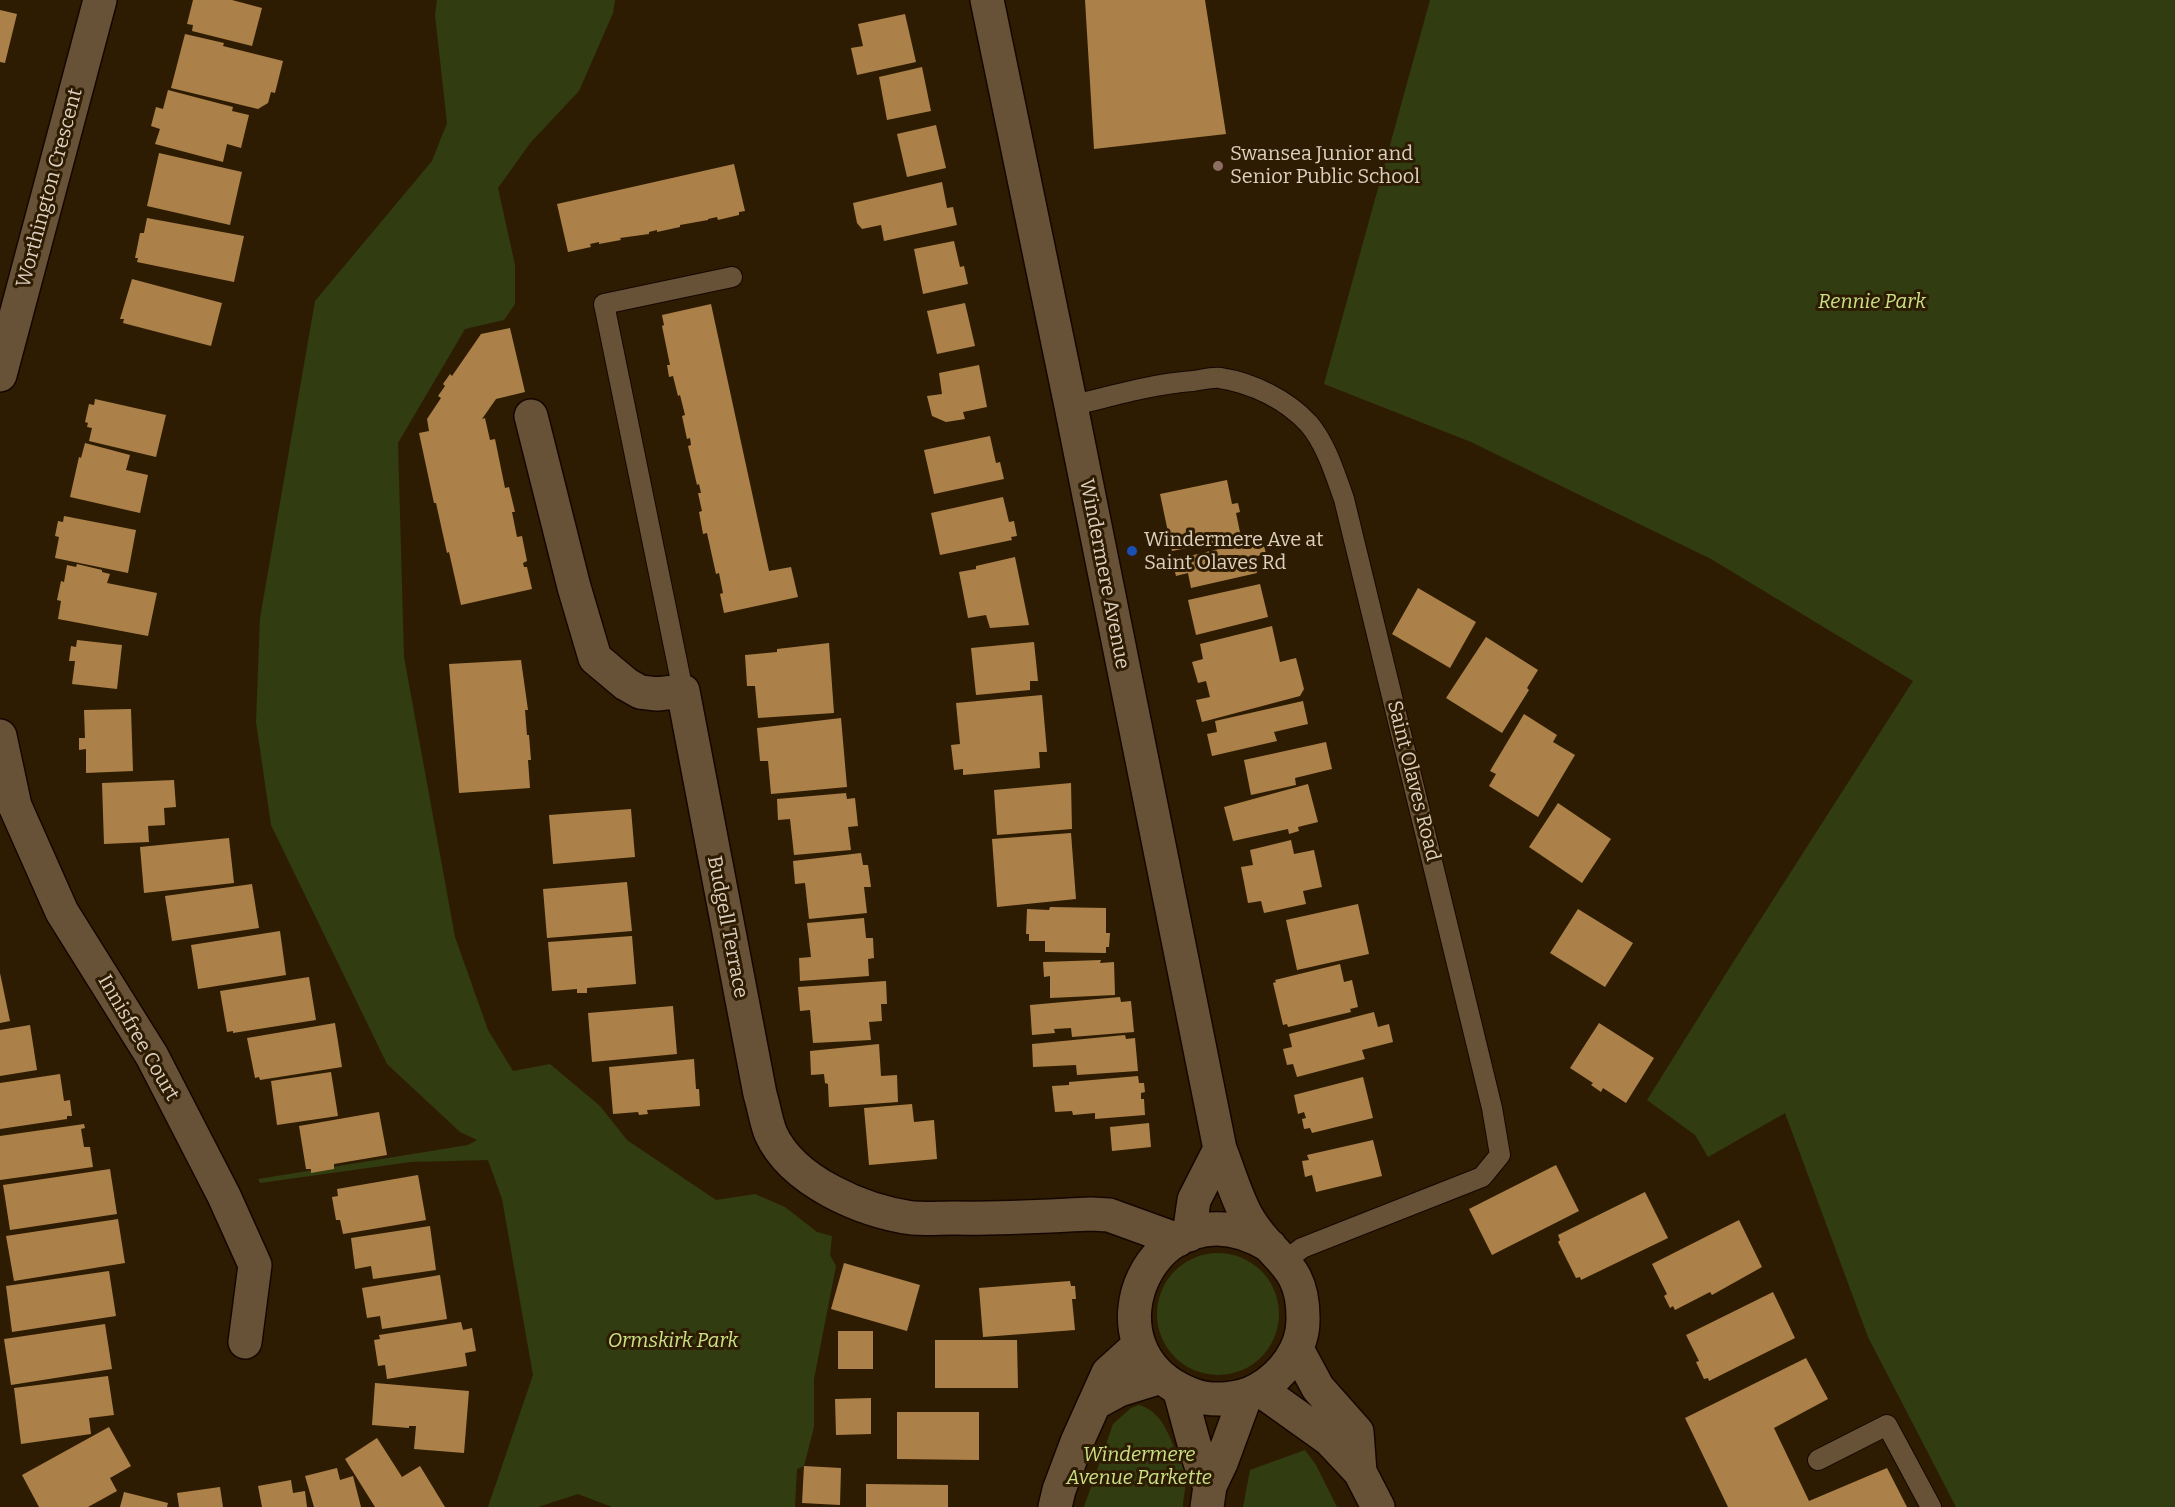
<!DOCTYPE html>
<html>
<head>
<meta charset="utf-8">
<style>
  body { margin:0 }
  canvas { display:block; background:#2e1c02 }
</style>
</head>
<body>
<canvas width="2175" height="1507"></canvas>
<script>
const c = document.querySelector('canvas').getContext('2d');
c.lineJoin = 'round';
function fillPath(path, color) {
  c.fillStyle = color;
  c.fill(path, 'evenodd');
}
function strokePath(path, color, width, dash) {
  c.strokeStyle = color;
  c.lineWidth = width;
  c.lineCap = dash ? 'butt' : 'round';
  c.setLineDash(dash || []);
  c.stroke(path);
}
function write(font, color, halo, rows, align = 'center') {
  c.font = font + ' Bitter,serif';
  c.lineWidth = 6;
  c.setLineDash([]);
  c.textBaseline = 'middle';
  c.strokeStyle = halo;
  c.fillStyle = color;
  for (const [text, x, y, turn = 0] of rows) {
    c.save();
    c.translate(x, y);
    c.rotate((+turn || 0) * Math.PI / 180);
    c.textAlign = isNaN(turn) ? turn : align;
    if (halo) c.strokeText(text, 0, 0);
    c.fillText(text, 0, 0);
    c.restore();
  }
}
fillPath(new Path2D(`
  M437,0H615L613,13L579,91L531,142L498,188L515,265V304L504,320L465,329L398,443L404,657L455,937L488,1030L513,1071L550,1064L600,1106L627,1140L716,1200L755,1194L785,1207L817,1232L832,1236L830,1255L836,1266L814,1379V1427L804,1466L797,1469L795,1507H612L578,1494L538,1507H488L533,1375L502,1199L488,1160L411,1162L260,1183L258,1179L468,1145L477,1140L460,1132L387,1064L271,825L256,722L260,618L315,301L432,161L447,123L435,15Z
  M1430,0H2175V1507H1956L1868,1337L1785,1113L1708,1157L1695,1135L1647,1100L1732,964L1913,681L1711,559L1471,442L1324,384Z
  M1157 1314a61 61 0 1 1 122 0a61 61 0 1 1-122 0Z
  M1139,1405C1163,1412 1169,1436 1178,1457C1180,1461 1185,1464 1186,1469C1188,1477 1183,1498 1183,1507H1084L1113,1424L1131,1408Z
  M1305,1450L1316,1465L1337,1507H1243L1250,1470Z`), '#313c10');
fillPath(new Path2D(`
  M193,0H232L262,8L252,46L192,31L193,25L187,24Z
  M1085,0H1205L1226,134L1094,149Z
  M0,10L17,14L5,63L0,62Z
  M905,14L916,62L857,75L851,48L863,46L858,24Z
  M185,34L224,43L223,46L283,61L275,93L271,92L268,103L258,109L171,88Z
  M922,67L931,111L887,120L879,77Z
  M168,90L233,107L232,111L249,115L241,148L227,144L223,162L155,144L160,129L151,126L156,107L163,109Z
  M936,125L946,168L907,177L897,134Z
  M159,153L242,172L230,225L147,206Z
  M734,164L745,211L739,212V215L718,220L717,217L708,219V220L680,225V227L657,232V230L649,232V234L620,238L621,240L599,244V242L590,244L591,247L568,252L557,204Z
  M942,182L947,208L953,207L957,225L884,241L881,225L862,229L857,223L853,203Z
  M147,218L244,236L234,282L137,262L138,258H135L140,233H144Z
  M954,241L960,267L964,266L968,284L923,294L914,249Z
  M132,279L222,303L211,346L123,323L124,319H120Z
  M965,303L975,346L937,354L927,311Z
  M711,304L769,571L791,567L798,597L724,613L720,594L723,593L719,573L716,574L707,533L703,534L699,512L702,511L698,493H701L699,484L697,485L688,446L691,445L690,438L687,439L682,416L685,415L680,395L678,396L673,376L669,377L667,365H670L662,326L664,325L662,315Z
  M510,328L525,392L496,399L482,419L485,418L490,440L495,439L505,488L509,487L515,512H512L517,537L522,536L527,561L523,563L524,567H527L532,589L461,605L449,552L447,553L436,503H434L419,433L429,431L427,419L441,398L438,396L445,386L443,384L450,374L452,376L481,334Z
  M979,365L987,407L963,412L965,419L946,422L932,416L927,396L942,394L939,373Z
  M95,399L166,415L156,457L89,441L92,428L87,427L88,423L85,422L89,404L94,405Z
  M990,436L996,463L1000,462L1004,479L934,494L924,450Z
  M85,443L130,455L126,470L148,475L140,513L70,497L79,457L81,458Z
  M1227,480L1232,504L1238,503L1240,512L1236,513L1241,537L1172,551L1160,494Z
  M1003,497L1009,522L1014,521L1017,536L1011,537L1012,540L940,555L931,513Z
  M64,516L136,530L128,573L55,558L59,537L55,536L58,521L63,522Z
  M1263,541L1266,554L1253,557L1257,573L1191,588L1188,573L1176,576L1172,560L1249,542L1250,544Z
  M1015,557L1029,625L990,628L986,615L968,618L959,572L976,569V566Z
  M77,564L102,570V572L110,574L107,583L157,593L148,636L58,619L61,601L57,600L61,581L64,582L67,565L76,567Z
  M1260,584L1268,617L1196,635L1188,600Z
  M1418,588L1476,622L1450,668L1392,634Z
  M1272,626L1280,662L1296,658L1304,689L1300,696L1202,722L1196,700L1210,697L1206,681L1198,683L1192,662L1203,659L1200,644Z
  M1486,637L1538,670L1527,688L1529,690L1502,733L1446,698Z
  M77,640L122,645L117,689L72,684L75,661H69L71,646L76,647Z
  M1034,642L1038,681H1030V690L976,695L971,648Z
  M829,643L834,713L758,718L755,686H747L745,655L777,652V649Z
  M521,660L528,710H525L527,735H529L531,760H528L530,788L459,793L449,664Z
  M1042,695L1047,752H1039L1040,768L963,775V769L954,770L951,745L960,744L956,703Z
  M1303,701L1308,724L1274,732L1277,741L1212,756L1207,734L1217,732L1215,721Z
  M131,709L133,771L86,773V749L79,750V738H85L84,710Z
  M1524,714L1557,735L1553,742L1575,755L1538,817L1489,786L1496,774L1490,771Z
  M841,718L847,787L771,794L768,761H760L757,728Z
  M1326,742L1332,769L1295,778L1296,785L1251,795L1244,760Z
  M174,780L176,807L164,808L165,825L148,826L149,842L104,844L102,783Z
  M1071,783L1072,829L997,835L994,790Z
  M1308,784L1318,822L1298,827L1299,831L1289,834L1288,829L1233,841L1224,807Z
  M846,793L847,799L855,798L858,826L848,827L851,850L794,855L790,819L778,820L777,799Z
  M1558,803L1611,839L1582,883L1529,847Z
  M631,809L635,857L553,864L549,815Z
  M1071,833L1076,899L997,907L992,839Z
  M229,838L234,883L144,893L140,847Z
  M1291,840L1294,854L1314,850L1322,887L1303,891L1306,904L1264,913L1261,901L1248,903L1241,867L1253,865L1250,850Z
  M861,853L863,865H868L871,887H864L867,913L809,919L805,883L795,884L793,861Z
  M627,882L632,931L547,938L543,889Z
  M252,884L259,928L172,941L165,896Z
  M1358,904L1369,954L1297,970L1286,920Z
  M1050,907L1106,908V933H1110L1109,947H1106V953L1045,952V941H1029V934H1026L1027,909L1049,910Z
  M1578,909L1633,943L1605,987L1550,953Z
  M864,918L866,938H873L874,958L868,959L869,976L800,981L799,958L811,957L807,923Z
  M280,931L286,975L198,989L191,945Z
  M632,936L636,984L587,988V993H577V989L552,991L548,942Z
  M1101,960L1100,963L1114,962L1115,995L1050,998V976L1044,977L1043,962Z
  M1340,964L1344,982L1352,980L1358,1007L1350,1009L1351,1012L1288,1027L1287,1024L1283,1025L1273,983L1276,982L1275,980Z
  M0,973L10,1021L0,1023Z
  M309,977L316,1020L233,1033V1031L227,1032L220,991Z
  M886,981L887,1004H881L882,1021L869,1022L871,1040L813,1043L810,1010L800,1011L798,987Z
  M1120,997L1121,1002L1131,1001L1134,1032L1072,1037L1071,1028L1054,1029L1055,1033L1032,1035L1030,1005Z
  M673,1006L677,1054L592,1062L588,1013Z
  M1374,1012L1378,1027L1389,1024L1393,1042L1362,1050L1365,1059L1297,1077L1293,1064L1287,1065L1283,1049L1292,1047L1289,1034Z
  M335,1023L342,1067L260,1080L259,1077L255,1078L247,1038Z
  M1599,1023L1654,1058L1626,1103L1603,1088L1601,1092L1591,1085L1593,1083L1570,1068Z
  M30,1025L37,1070L0,1076V1030Z
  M1125,1035L1126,1039L1135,1038L1138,1071L1077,1075L1076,1065L1033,1067L1032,1044Z
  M879,1044L881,1076L897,1075L898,1102L829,1107L828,1084L825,1083L824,1074L811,1075L810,1051Z
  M694,1059L696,1089H699L700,1106L647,1110L648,1114L639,1115L638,1112L613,1114L609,1067Z
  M331,1072L338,1116L277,1125L271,1081Z
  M60,1074L64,1101L70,1100L72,1116H67V1119L0,1129V1083Z
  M1138,1076L1139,1083H1144L1145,1092L1141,1093V1099H1144L1145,1115L1095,1119V1113L1073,1115L1072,1111L1055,1112L1052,1086L1069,1085V1082Z
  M1363,1077L1373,1118L1312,1133L1310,1128L1304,1129L1302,1119L1306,1118L1304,1112L1298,1114L1294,1095Z
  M912,1104L914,1122L934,1120L937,1159L869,1165L864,1108Z
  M379,1112L387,1155L334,1164V1169L311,1173V1169H306L299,1126Z
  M1149,1123L1151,1147L1112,1151L1110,1127Z
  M84,1124L85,1128L81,1129L84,1147H90L93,1167L0,1180V1136Z
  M1373,1140L1382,1176L1316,1192L1312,1175L1305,1177L1302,1161L1309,1160L1307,1155Z
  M1556,1165L1579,1211L1492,1255L1469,1209Z
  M110,1169L117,1214L10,1230L3,1185Z
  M418,1175L426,1220L343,1234L340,1220H336L332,1197L338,1196L337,1189Z
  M1645,1192L1668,1238L1581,1280L1580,1277L1576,1278L1558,1242L1560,1240L1558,1235Z
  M118,1219L125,1263L14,1281L6,1236Z
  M1739,1220L1762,1267L1712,1295L1710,1292L1675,1310L1673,1306L1670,1308L1664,1296L1667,1294L1652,1264Z
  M430,1226L436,1270L373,1279L371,1266L355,1269L351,1238Z
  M844,1263L920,1285L907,1331L831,1309Z
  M109,1271L116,1316L12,1332L6,1286Z
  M440,1275L447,1319L382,1329L380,1316L367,1318L362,1288Z
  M1070,1281L1071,1286H1075L1076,1299H1072L1075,1330L983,1337L979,1288Z
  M1773,1292L1795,1338L1709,1381L1708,1378L1704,1379L1696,1362L1699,1361L1686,1335Z
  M461,1322L463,1330L472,1328L476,1351L465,1353L467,1366L387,1379L385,1365L378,1366L374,1340L380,1339L379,1335Z
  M105,1324L112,1369L11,1385L4,1339Z
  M838,1331H873V1369H838Z
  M935,1340H1017L1018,1388H935Z
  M1806,1358L1828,1399L1774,1428L1809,1501L1887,1468L1907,1507H1728L1685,1418Z
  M108,1376L114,1415L89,1418L91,1434L21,1444L14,1388Z
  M375,1383L469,1391L464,1453L414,1449L416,1426H409V1428L372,1425Z
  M871,1398V1434L836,1435L835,1399Z
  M897,1412H979V1460L897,1459Z
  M109,1427L131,1466L110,1478L117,1491L88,1507H39L22,1475Z
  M377,1438L402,1477L420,1466L445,1507H375L345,1459Z
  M804,1466L841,1468L840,1505L802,1503Z
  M337,1468L340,1480L353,1476L361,1507H314L305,1476Z
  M291,1480L293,1493L305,1491L307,1507H262L258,1486Z
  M866,1484L948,1485V1507H866Z
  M220,1487L223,1507H179L177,1493Z
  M124,1492L168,1503L167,1507H120Z`), '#ab8149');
const lane = new Path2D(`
  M1071,406C1111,396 1152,384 1193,381C1201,380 1212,377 1220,378C1253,383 1287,400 1309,424C1326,444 1335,474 1344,499L1492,1108L1500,1155L1482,1177L1302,1248L1285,1261
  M683,691L604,304L732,277
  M1818,1460L1887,1425L1931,1507`);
const street = new Path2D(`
  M987,0L1071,406L1220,1149C1228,1169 1238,1203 1249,1220C1274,1261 1304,1263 1303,1320C1303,1349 1283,1375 1259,1389C1240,1400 1213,1402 1193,1395C1074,1351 1155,1174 1270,1246
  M0,375L100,0
  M531,416L574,587L595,658L626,684L640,692L657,694L683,691L760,1094C764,1107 766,1122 771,1134C793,1182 863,1211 912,1218C926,1219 940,1218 954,1218C1000,1219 1046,1216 1091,1214L1109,1215L1178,1240
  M0,736L15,806L62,912L152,1056L224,1196L255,1265L245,1342
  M1189,1235L1194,1200L1220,1149
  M1297,1349L1318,1388L1357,1432L1360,1472
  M1179,1389C1189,1422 1195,1456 1210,1486
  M1259,1389L1329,1439L1360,1472L1378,1507
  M1097,1402L1119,1390L1161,1377
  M1055,1507L1059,1490L1077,1442L1108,1373L1139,1345
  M1207,1507L1210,1486L1221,1463L1246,1395`);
strokePath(lane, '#150600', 22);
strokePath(street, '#150600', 36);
strokePath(lane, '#675237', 20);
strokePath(street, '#675237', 33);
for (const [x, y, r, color] of [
  [1218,166,6,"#8d6e63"],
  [1132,551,6,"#1a4fb4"]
]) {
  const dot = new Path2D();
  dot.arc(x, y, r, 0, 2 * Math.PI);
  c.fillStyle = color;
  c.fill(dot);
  strokePath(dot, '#2e1c02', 2);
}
write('20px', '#dcd0c1', '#2e1c02', [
  ["Swansea Junior and",1230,154],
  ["Senior Public School",1230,177],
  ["Windermere Ave at",1144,540],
  ["Saint Olaves Rd",1144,563]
], 'left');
write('20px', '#dcd0c1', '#2e1c02', [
  ["Worthington Crescent",50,188,-75],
  ["Windermere Avenue",1104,574,79],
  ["Saint Olaves Road",1413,781,76],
  ["Budgell Terrace",727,927,79],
  ["Innisfree Court",138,1038,60]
]);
write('italic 20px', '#c9e286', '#2e1c02', [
  ["Rennie Park",1872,302],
  ["Ormskirk Park",673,1341],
  ["Windermere",1139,1455],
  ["Avenue Parkette",1139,1478]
]);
</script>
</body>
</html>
